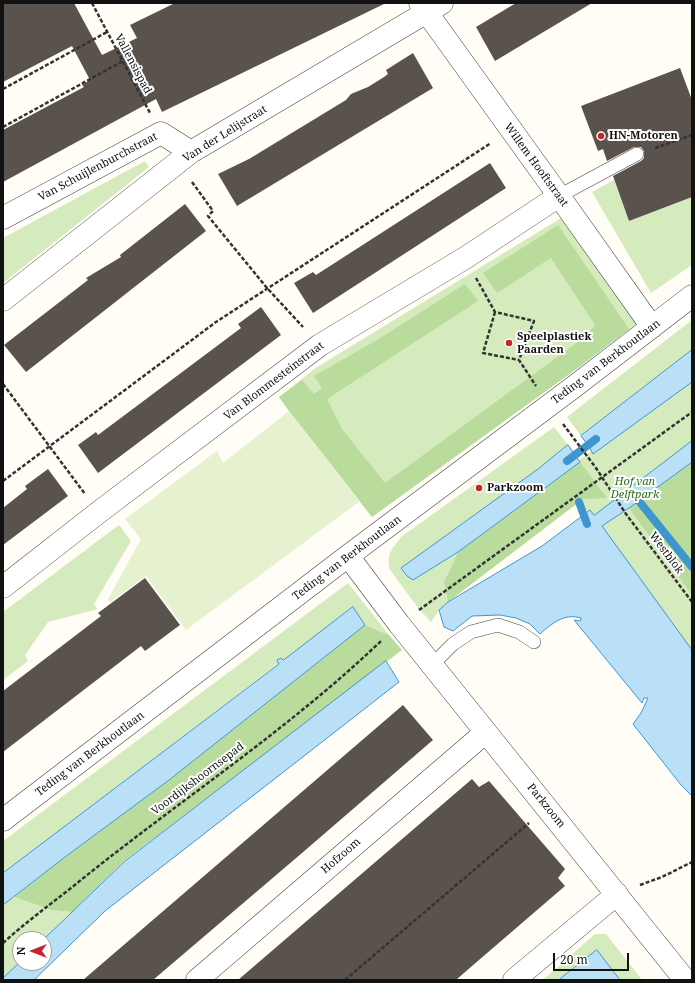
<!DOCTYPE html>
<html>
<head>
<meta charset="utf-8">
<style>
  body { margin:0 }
  #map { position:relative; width:695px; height:983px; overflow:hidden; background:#fffdf5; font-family:"Noto Serif",serif }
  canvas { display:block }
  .frame { position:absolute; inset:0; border:4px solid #111; pointer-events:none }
  .north { position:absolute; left:12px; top:931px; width:40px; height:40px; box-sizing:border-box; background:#fff; border:1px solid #a0a0a0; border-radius:50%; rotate:270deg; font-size:11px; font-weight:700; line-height:16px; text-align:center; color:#111 }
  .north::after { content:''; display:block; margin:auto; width:14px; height:18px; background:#c4262e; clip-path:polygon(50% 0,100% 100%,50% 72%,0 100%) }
  .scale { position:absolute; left:553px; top:953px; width:76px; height:18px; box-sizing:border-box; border:2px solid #111; border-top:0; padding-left:5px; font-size:12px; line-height:14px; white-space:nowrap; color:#111; -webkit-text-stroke:3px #fff; paint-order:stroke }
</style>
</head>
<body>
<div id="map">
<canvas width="695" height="983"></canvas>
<div class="frame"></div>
<div class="north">N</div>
<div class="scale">20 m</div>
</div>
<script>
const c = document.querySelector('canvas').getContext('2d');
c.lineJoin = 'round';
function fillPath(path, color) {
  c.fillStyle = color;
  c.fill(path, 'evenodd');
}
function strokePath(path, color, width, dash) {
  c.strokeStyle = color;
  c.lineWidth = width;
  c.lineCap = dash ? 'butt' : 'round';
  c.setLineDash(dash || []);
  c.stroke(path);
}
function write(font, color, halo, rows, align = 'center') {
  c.font = font + ' "Noto Serif",serif';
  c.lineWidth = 4;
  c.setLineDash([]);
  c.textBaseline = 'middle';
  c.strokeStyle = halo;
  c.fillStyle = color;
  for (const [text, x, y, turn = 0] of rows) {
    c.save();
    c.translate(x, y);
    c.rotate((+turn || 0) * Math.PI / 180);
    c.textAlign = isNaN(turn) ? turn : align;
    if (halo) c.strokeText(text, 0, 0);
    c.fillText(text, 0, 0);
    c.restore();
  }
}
fillPath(new Path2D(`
  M145,161L149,167L3,283V238Z
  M614,180L629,221L692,197V265L651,293L592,192Z
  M566,215L641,321L372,517L289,411L279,397L317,367Z
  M692,320V350L581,436L567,417Z
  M692,374V662L556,478Z
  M554,427L568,445L538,469L401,568L407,576L413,580L458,552L444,582L448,602L439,610L431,622L419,609L390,570C386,554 392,549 401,537Z
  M119,525L131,541L94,604L98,609L48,622L25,655L28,661L3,680V612Z
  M348,583L389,635L365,625L352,607L283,661L277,660L279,663L3,873V841Z
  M14,897L51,910L72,912L44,939H20V962L3,978V905Z
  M595,934H606L642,980H620L597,950L559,980H543Z`), '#d5ebbd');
fillPath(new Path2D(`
  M558,225L629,329L582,365L372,517L289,411L279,397L302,380L314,394L322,388L314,376L377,340L465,284L478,301L327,399L342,429L385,483L586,336L595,325L551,258L497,293L483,273Z
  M580,462L607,498L583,499L448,602L444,582L458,552Z
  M692,462V595L629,508Z
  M365,625L389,635L402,650L124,861L72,912L51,910L14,897L65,857L169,780Z`), '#b9dc9c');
fillPath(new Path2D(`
  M289,411L360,501L186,630L146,576L110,602L108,599L141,539L125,519L217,451L223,463Z`), '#e6f2cf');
const water = new Path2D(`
  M692,350V382L593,454L588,445L581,436Z
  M692,441V462L629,508L602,526L692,650V796L681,785L633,724L641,713L648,698H644L642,703L574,620L580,621L581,618C565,613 552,623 540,634L530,624L516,618L500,615L472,616L453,631L444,627L439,610L448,602L542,546L590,510L594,515Z
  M568,445L580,462L458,552L413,580L407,576L401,568L538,469Z
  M353,607L365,625L169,780L65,857L3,905V873L279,664L277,660L281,658L283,660Z
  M386,661L399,682L105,911L34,980H3V978L20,962V963H44V939L124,862Z
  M597,950L620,980H559L561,978Z`);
fillPath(water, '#b9e0f7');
strokePath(water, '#3f96cf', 1);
strokePath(new Path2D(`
  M567,461L596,439
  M634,495L692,567
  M579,502L587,524`), '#3f96cf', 8);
fillPath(new Path2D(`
  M3,3H74L102,55L137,38L130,25L175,3H386L162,112L156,99L3,182V130L84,87L82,85L90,80L72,46L3,82Z
  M516,3H592L495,61L476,27Z
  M413,53L433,88L237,206L218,174L249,159L346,100L351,94L368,87L384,77L388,74L386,70Z
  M680,68L692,100V197L629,221L613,176L641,161L644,158V151L641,147H634L607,161L603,149L598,151L581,106Z
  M490,163L506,188L313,313L294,283L313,272L316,275Z
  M185,204L206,231L26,372L4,345L88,280L86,278L121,257L120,255Z
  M261,307L281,335L98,473L78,445L96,432L98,435L241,328L238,324Z
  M48,469L68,496L3,545V508L27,489L25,486Z
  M145,578L180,625L145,651L141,646L3,752V691L101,616L98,613Z
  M403,705L433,740L302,853L153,980H83Z
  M472,779L479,787L489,781L565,869L558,878L565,886L472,966L456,980H238Z`), '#5a524d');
const service = new Path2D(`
  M559,196L637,154
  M432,665L453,644L471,632L498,625L519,632L534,642`);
const minor = new Path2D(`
  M420,3L559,196L652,327
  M3,218L161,133L191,152
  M3,300L191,152L442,3
  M348,556L399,624L685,980
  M3,587L99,512L320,345L465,258L559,196
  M3,820L348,556L575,386L692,296
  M197,980L486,732
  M514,980L617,894`);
strokePath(service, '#444', 14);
strokePath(minor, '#444', 23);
strokePath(new Path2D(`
  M92,3L150,113
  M3,89L107,32
  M3,127L123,61
  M655,148L692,135
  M192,182L213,211L208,216L267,288L303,327
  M476,278L495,312L534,321L519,360L536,386
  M495,312L483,353L519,360
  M3,384L85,494
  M563,424L596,468L626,514L692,602
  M3,481L216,322L491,143
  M419,610L692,412
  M640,885L662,877L692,862
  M3,943C26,922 51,904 76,884C177,802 287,731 381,641
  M345,980L529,823`), '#333', 2.5, [4, 2]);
strokePath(service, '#fff', 13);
strokePath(minor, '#fff', 22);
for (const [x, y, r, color] of [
  [601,136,4,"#c4262e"],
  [509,343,4,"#c4262e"],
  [479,488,4,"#c4262e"]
]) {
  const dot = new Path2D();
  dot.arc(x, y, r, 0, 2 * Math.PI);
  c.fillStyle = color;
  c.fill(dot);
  strokePath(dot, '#fff', 1.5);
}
write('11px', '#111', '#fff', [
  ["Vallensispad",133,64,62],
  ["Van der Lelijstraat",225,134,-32],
  ["Willem Hooftstraat",536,165,54],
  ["Van Schuijlenburchstraat",98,167,-28],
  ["Teding van Berkhoutlaan",606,362,-37],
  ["Van Blommesteinstraat",274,381,-37],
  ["Westblok",666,553,53],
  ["Teding van Berkhoutlaan",347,558,-37],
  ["Teding van Berkhoutlaan",90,754,-37],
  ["Voordijkshoornsepad",198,779,-37],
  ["Parkzoom",546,806,51],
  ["Hofzoom",341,856,-41]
]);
write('bold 11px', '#111', '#fff', [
  ["HN-Motoren",609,136],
  ["Speelplastiek",517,337],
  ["Paarden",517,350],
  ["Parkzoom",487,488]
], 'left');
write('italic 11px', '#2f6b1f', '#fff', [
  ["Hof van",635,482],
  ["Delftpark",635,495]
]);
</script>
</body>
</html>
